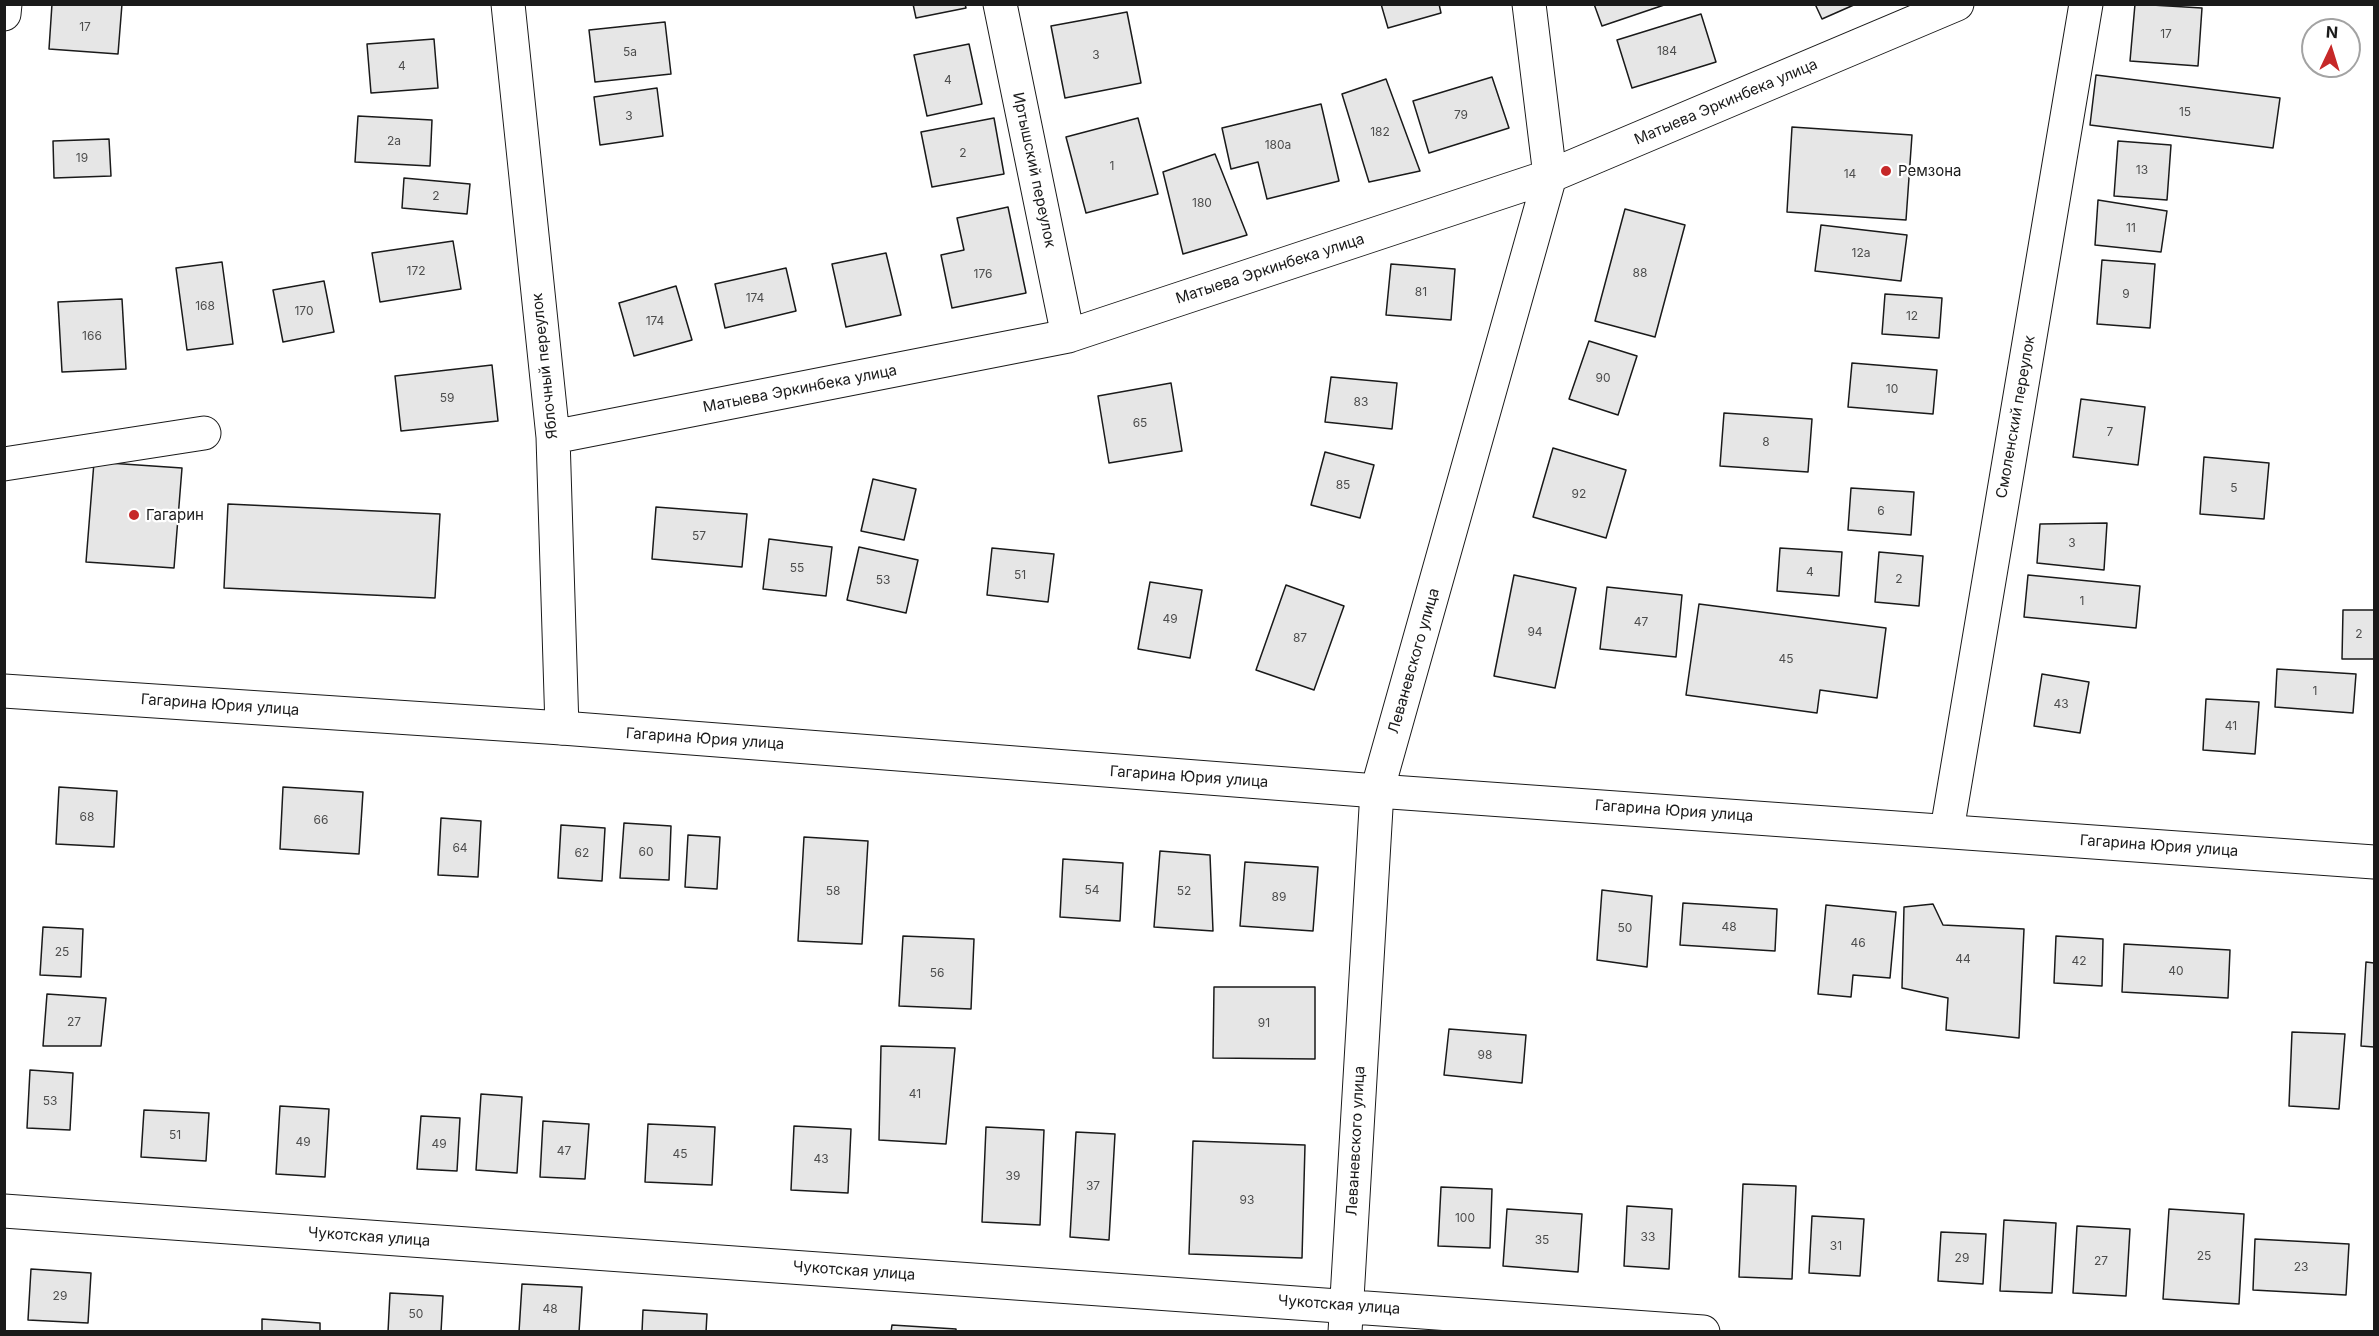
<!DOCTYPE html>
<html>
<head>
<meta charset="utf-8">
<style>
  body { margin:0 }
  #map { position:relative; width:2379px; height:1336px; overflow:hidden; background:#fff; font-family:Inter,sans-serif }
  canvas { display:block }
  .frame { position:absolute; inset:0; border:6px solid #1a1a1a; pointer-events:none }
  .north { position:absolute; left:2301px; top:18px; width:60px; height:60px; box-sizing:border-box; background:#fff; border:2px solid #a3a3a3; border-radius:50%; rotate:4deg; font-size:16px; font-weight:700; line-height:24px; text-align:center; color:#1a1a1a }
  .north::after { content:''; display:block; margin:auto; width:21px; height:27px; background:#c62828; clip-path:polygon(50% 0,100% 100%,50% 72%,0 100%) }
</style>
</head>
<body>
<div id="map">
<canvas width="2379" height="1336"></canvas>
<div class="frame"></div>
<div class="north">N</div>
</div>
<script>
const c = document.querySelector('canvas').getContext('2d');
c.lineJoin = 'round';
function fillPath(path, color) {
  c.fillStyle = color;
  c.fill(path, 'evenodd');
}
function strokePath(path, color, width, dash) {
  c.strokeStyle = color;
  c.lineWidth = width;
  c.lineCap = dash ? 'butt' : 'round';
  c.setLineDash(dash || []);
  c.stroke(path);
}
function write(font, color, halo, rows, align = 'center') {
  c.font = font + ' Inter,sans-serif';
  c.lineWidth = 4.5;
  c.setLineDash([]);
  c.textBaseline = 'middle';
  c.strokeStyle = halo;
  c.fillStyle = color;
  for (const [text, x, y, turn = 0] of rows) {
    c.save();
    c.translate(x, y);
    c.rotate((+turn || 0) * Math.PI / 180);
    c.textAlign = isNaN(turn) ? turn : align;
    if (halo) c.strokeText(text, 0, 0);
    c.fillText(text, 0, 0);
    c.restore();
  }
}
const building = new Path2D(`
  M52,4H122L118,54L49,49Z
  M913,4H965L966,8L916,18Z
  M1381,4H1439L1441,13L1388,28Z
  M1594,4H1667L1602,26Z
  M1815,4H1856L1822,19Z
  M2135,4L2202,8L2198,66L2130,61Z
  M1127,12L1141,83L1065,98L1051,26Z
  M1701,14L1716,62L1632,88L1617,40Z
  M665,22L671,74L595,82L589,30Z
  M434,39L438,88L371,93L367,44Z
  M969,44L982,104L927,116L914,55Z
  M2096,75L2280,98L2273,148L2090,125Z
  M1492,77L1509,128L1429,153L1413,101Z
  M1386,79L1420,171L1369,182L1342,94Z
  M657,88L663,136L600,145L594,97Z
  M1321,104L1339,181L1267,199L1258,162L1231,169L1222,128Z
  M358,116L432,120L430,166L355,162Z
  M994,118L1004,174L932,187L921,132Z
  M1138,118L1158,194L1086,213L1066,137Z
  M1792,127L1912,135L1906,220L1787,212Z
  M109,139L111,176L54,178L53,141Z
  M2118,141L2171,145L2167,200L2114,196Z
  M1215,154L1247,235L1183,254L1163,172Z
  M404,178L470,184L467,214L402,208Z
  M2098,200L2167,211L2161,252L2095,245Z
  M1008,207L1026,293L952,308L941,255L964,250L957,218Z
  M1625,209L1685,225L1655,337L1595,321Z
  M1821,225L1907,235L1901,281L1815,271Z
  M453,241L461,289L380,302L372,253Z
  M886,253L901,315L846,327L832,264Z
  M2102,260L2155,264L2150,328L2097,324Z
  M222,262L233,344L187,350L176,268Z
  M1391,264L1455,269L1451,320L1386,315Z
  M786,268L796,311L725,328L715,284Z
  M324,281L334,332L283,342L273,290Z
  M676,286L692,340L634,356L619,303Z
  M1885,294L1942,298L1939,338L1882,334Z
  M122,299L126,369L62,372L58,302Z
  M1589,341L1637,356L1618,415L1569,399Z
  M1852,363L1937,370L1933,414L1848,407Z
  M492,365L498,421L401,431L395,376Z
  M1331,377L1397,383L1392,429L1325,422Z
  M1171,383L1182,451L1109,463L1098,396Z
  M2081,399L2145,407L2138,465L2073,457Z
  M1724,413L1812,419L1808,472L1720,466Z
  M1553,448L1626,470L1606,538L1533,517Z
  M1325,452L1374,465L1360,518L1311,505Z
  M2204,457L2269,463L2264,519L2200,514Z
  M94,462L182,468L174,568L86,562Z
  M873,479L916,489L904,540L861,531Z
  M1851,488L1914,492L1911,535L1848,530Z
  M228,504L440,514L435,598L224,588Z
  M656,507L747,514L742,567L652,559Z
  M2107,523L2104,570L2037,563L2040,524Z
  M769,539L832,547L826,596L763,589Z
  M859,547L918,560L906,613L847,600Z
  M992,548L1054,554L1048,602L987,595Z
  M1780,548L1842,552L1839,596L1777,591Z
  M1879,552L1923,556L1919,606L1875,602Z
  M1514,575L1576,588L1555,688L1494,676Z
  M2028,575L2140,586L2136,628L2024,617Z
  M1150,582L1202,590L1190,658L1138,649Z
  M1286,585L1344,606L1314,690L1256,670Z
  M1607,587L1682,595L1676,657L1600,649Z
  M1699,604L1886,628L1877,698L1820,690L1817,713L1686,695Z
  M2343,610H2374V659H2342Z
  M2277,669L2356,674L2353,713L2275,707Z
  M2042,674L2089,682L2080,733L2034,726Z
  M2206,699L2259,702L2255,754L2203,750Z
  M59,787L117,791L114,847L56,844Z
  M283,787L363,792L359,854L280,849Z
  M441,818L481,821L478,877L438,875Z
  M624,823L671,826L669,880L620,878Z
  M561,825L605,828L602,881L558,878Z
  M688,835L720,837L717,889L685,887Z
  M804,837L868,841L862,944L798,941Z
  M1160,851L1210,855L1213,931L1154,927Z
  M1063,859L1123,863L1120,921L1060,917Z
  M1245,862L1318,867L1313,931L1240,926Z
  M1602,890L1652,896L1647,967L1597,960Z
  M1683,903L1777,909L1775,951L1680,945Z
  M1933,904L1943,925L2024,929L2019,1038L1946,1030L1948,998L1902,988L1904,907Z
  M1826,905L1896,912L1890,978L1853,975L1851,997L1818,994Z
  M43,927L83,929L81,977L40,975Z
  M903,936L974,939L971,1009L899,1006Z
  M2056,936L2103,939L2102,986L2054,983Z
  M2124,944L2230,950L2228,998L2122,992Z
  M2366,962L2374,963V1047L2361,1046Z
  M1214,987H1315V1059L1213,1058Z
  M47,994L106,998L101,1046H43Z
  M1449,1029L1526,1035L1522,1083L1444,1075Z
  M2292,1032L2345,1034L2339,1109L2289,1106Z
  M881,1046L955,1048L946,1144L879,1140Z
  M30,1070L73,1073L70,1130L27,1128Z
  M481,1094L522,1097L517,1173L476,1170Z
  M280,1106L329,1109L325,1177L276,1174Z
  M144,1110L209,1113L206,1161L141,1157Z
  M421,1116L460,1118L457,1171L417,1169Z
  M543,1121L589,1124L585,1179L540,1177Z
  M648,1124L715,1127L712,1185L645,1182Z
  M794,1126L851,1129L848,1193L791,1190Z
  M986,1127L1044,1130L1040,1225L982,1222Z
  M1076,1132L1115,1134L1109,1240L1070,1237Z
  M1193,1141L1305,1145L1302,1258L1189,1254Z
  M1743,1184L1796,1186L1792,1279L1739,1277Z
  M1441,1187L1492,1189L1490,1248L1438,1246Z
  M1627,1206L1672,1209L1669,1269L1624,1266Z
  M1507,1209L1582,1214L1578,1272L1503,1266Z
  M2169,1209L2244,1214L2239,1304L2163,1299Z
  M1812,1216L1864,1219L1860,1276L1809,1273Z
  M2004,1220L2056,1223L2052,1293L2000,1291Z
  M2077,1226L2130,1229L2126,1296L2073,1293Z
  M1941,1232L1986,1234L1983,1284L1938,1281Z
  M2255,1239L2349,1244L2346,1295L2253,1290Z
  M31,1269L91,1273L88,1323L28,1320Z
  M522,1284L582,1287L579,1332H519Z
  M390,1293L443,1296L441,1332H388Z
  M643,1310L707,1314L706,1332H642Z
  M262,1319L320,1323V1332H262Z
  M892,1325L956,1329V1332H891Z`);
fillPath(building, '#e6e6e6');
strokePath(building, '#1a1a1a', 1.5);
const minor = new Path2D(`
  M508,4L553,437L562,728
  M1000,4L1068,336
  M4,14L5,4
  M553,437L1068,336L1550,176L1957,4
  M4,464L204,433
  M1947,830L2086,4
  M4,1211L1703,1332
  M1345,1332L1377,791L1550,176L1529,4`);
const secondary = new Path2D(`
  M4,691L562,728L1377,791L2374,862`);
strokePath(minor, '#1a1a1a', 35);
strokePath(secondary, '#1a1a1a', 35);
strokePath(minor, '#fff', 33);
strokePath(secondary, '#fff', 33);
for (const [x, y, r, color] of [
  [1886,171,6,"#c62828"],
  [134,515,6,"#c62828"]
]) {
  const dot = new Path2D();
  dot.arc(x, y, r, 0, 2 * Math.PI);
  c.fillStyle = color;
  c.fill(dot);
  strokePath(dot, '#fff', 2);
}
write('12px', '#4d4d4d', null, [
  ["17",85,27],
  ["17",2166,34],
  ["184",1667,51],
  ["5a",630,52],
  ["3",1096,55],
  ["4",402,66],
  ["4",948,80],
  ["15",2185,112],
  ["79",1461,115],
  ["3",629,116],
  ["182",1380,132],
  ["2a",394,141],
  ["180a",1278,145],
  ["2",963,153],
  ["19",82,158],
  ["1",1112,166],
  ["13",2142,170],
  ["14",1850,174],
  ["2",436,196],
  ["180",1202,203],
  ["11",2131,228],
  ["12a",1861,253],
  ["172",416,271],
  ["88",1640,273],
  ["176",983,274],
  ["81",1421,292],
  ["9",2126,294],
  ["174",755,298],
  ["168",205,306],
  ["170",304,311],
  ["12",1912,316],
  ["174",655,321],
  ["166",92,336],
  ["90",1603,378],
  ["10",1892,389],
  ["59",447,398],
  ["83",1361,402],
  ["65",1140,423],
  ["7",2110,432],
  ["8",1766,442],
  ["85",1343,485],
  ["5",2234,488],
  ["92",1579,494],
  ["6",1881,511],
  ["57",699,536],
  ["3",2072,543],
  ["55",797,568],
  ["4",1810,572],
  ["51",1020,575],
  ["2",1899,579],
  ["53",883,580],
  ["1",2082,601],
  ["49",1170,619],
  ["47",1641,622],
  ["94",1535,632],
  ["2",2359,634],
  ["87",1300,638],
  ["45",1786,659],
  ["1",2315,691],
  ["43",2061,704],
  ["41",2231,726],
  ["68",87,817],
  ["66",321,820],
  ["64",460,848],
  ["60",646,852],
  ["62",582,853],
  ["54",1092,890],
  ["58",833,891],
  ["52",1184,891],
  ["89",1279,897],
  ["48",1729,927],
  ["50",1625,928],
  ["46",1858,943],
  ["25",62,952],
  ["44",1963,959],
  ["42",2079,961],
  ["40",2176,971],
  ["56",937,973],
  ["27",74,1022],
  ["91",1264,1023],
  ["98",1485,1055],
  ["41",915,1094],
  ["53",50,1101],
  ["51",175,1135],
  ["49",303,1142],
  ["49",439,1144],
  ["47",564,1151],
  ["45",680,1154],
  ["43",821,1159],
  ["39",1013,1176],
  ["37",1093,1186],
  ["93",1247,1200],
  ["100",1465,1218],
  ["33",1648,1237],
  ["35",1542,1240],
  ["31",1836,1246],
  ["25",2204,1256],
  ["29",1962,1258],
  ["27",2101,1261],
  ["23",2301,1267],
  ["29",60,1296],
  ["48",550,1309],
  ["50",416,1314]
]);
write('15px', '#1a1a1a', '#fff', [
  ["Матыева Эркинбека улица",1726,102,-23],
  ["Иртышский переулок",1034,170,78],
  ["Матыева Эркинбека улица",1270,269,-18],
  ["Яблочный переулок",545,366,-96],
  ["Матыева Эркинбека улица",800,389,-11],
  ["Смоленский переулок",2016,417,-80],
  ["Леваневского улица",1414,661,-74],
  ["Гагарина Юрия улица",220,705,4],
  ["Гагарина Юрия улица",705,739,4],
  ["Гагарина Юрия улица",1189,777,4],
  ["Гагарина Юрия улица",1674,811,4],
  ["Гагарина Юрия улица",2159,846,4],
  ["Леваневского улица",1356,1141,-87],
  ["Чукотская улица",369,1237,4],
  ["Чукотская улица",854,1271,4],
  ["Чукотская улица",1339,1305,4]
]);
write('15px', '#1a1a1a', '#fff', [
  ["Ремзона",1898,171],
  ["Гагарин",146,515]
], 'left');
</script>
</body>
</html>
